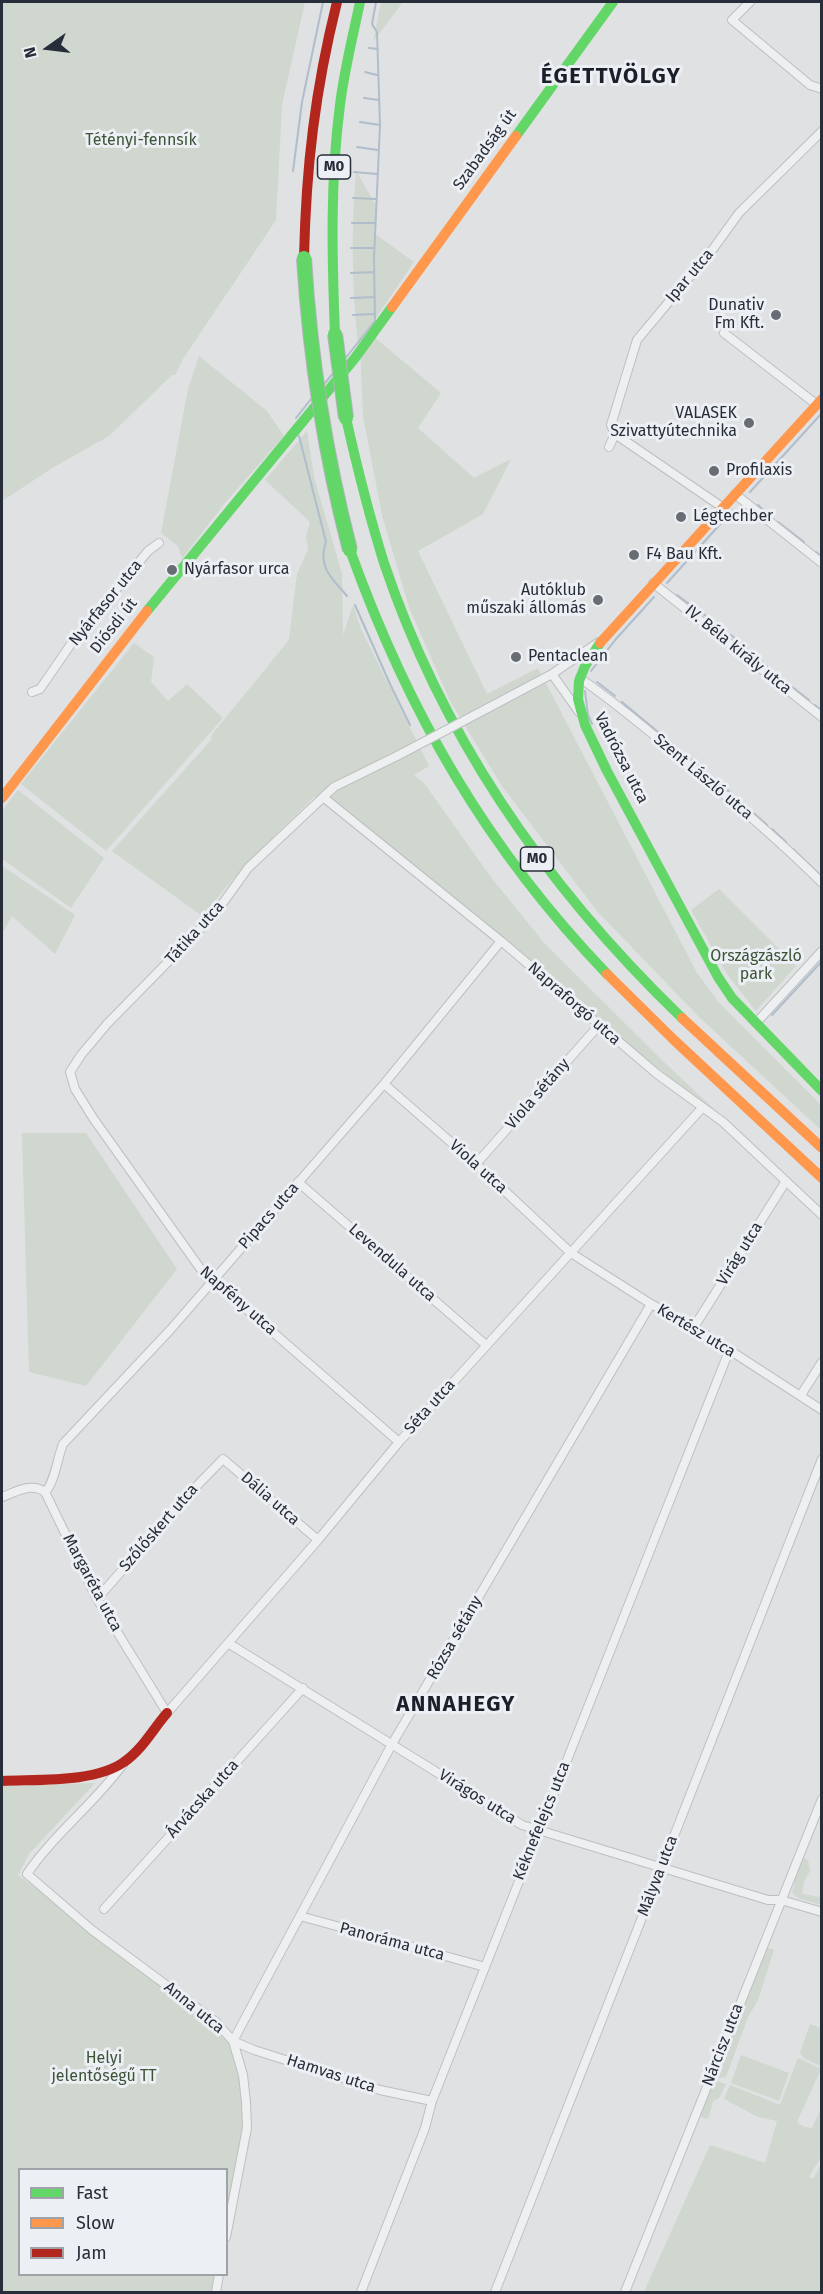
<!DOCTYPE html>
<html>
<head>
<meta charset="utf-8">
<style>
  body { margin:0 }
  #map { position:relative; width:823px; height:2294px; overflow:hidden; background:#dfe1e3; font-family:"Fira Sans",sans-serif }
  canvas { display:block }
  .frame { position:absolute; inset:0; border:3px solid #282e39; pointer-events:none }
  .legend { position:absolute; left:18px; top:2168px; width:210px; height:108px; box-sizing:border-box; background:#eceff3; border:2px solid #9ea2a9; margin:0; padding:8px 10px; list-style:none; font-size:18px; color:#282e39 }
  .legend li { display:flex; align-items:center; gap:12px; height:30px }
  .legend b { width:30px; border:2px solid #9ea2a9 }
  .north { position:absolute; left:18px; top:18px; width:60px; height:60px; -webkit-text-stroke:4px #eceff3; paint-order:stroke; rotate:256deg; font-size:16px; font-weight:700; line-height:24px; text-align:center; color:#282e39 }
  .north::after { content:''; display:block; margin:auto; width:21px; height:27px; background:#282e39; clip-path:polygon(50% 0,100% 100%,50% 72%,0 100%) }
</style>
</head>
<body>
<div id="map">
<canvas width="823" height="2294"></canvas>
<div class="frame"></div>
<ul class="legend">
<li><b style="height:8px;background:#63d668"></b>Fast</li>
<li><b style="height:8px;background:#ff974d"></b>Slow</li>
<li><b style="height:8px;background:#b3261e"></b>Jam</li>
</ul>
<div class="north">N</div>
</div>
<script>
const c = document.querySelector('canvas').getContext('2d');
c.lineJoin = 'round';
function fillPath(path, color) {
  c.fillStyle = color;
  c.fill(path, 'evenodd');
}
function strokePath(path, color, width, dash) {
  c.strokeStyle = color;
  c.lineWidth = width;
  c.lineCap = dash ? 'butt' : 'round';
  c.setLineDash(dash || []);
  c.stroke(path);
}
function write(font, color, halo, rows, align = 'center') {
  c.font = font + ' "Fira Sans",sans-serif';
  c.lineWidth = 6;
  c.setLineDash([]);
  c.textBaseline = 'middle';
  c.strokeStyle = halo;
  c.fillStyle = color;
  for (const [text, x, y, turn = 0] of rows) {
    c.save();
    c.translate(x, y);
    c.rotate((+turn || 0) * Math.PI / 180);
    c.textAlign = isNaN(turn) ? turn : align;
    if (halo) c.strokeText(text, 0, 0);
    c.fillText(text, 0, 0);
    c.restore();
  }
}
fillPath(new Path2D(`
  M2,2H305L282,105L276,220L183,359L175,375H172L109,436L54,467L2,501Z
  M381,2H403L373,42Z
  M356,171L377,207L375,234L414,262L367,331L441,393L418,428L474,478L511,459L483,514L418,551L487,694L538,668L697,973L720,1004L821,1105V1130L699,1017L597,911L502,786L450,701L409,607L382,515L363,416L360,343L358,345C352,287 351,230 356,171Z
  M199,356L267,411L284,436L224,504L182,559L178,546L161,533L188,389Z
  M307,431L314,477L342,574L343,635L353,605L361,629L429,766L414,775L424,783L490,876L545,944L666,1064L714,1109L704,1107L658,1068L638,1054L591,1011L338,804L314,797L245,865L202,916L112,851L212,739L210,737L289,640L297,574L308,550L306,537L310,522L265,480Z
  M134,643L154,657L151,682L168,701L187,684L223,718L106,851L21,784Z
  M18,790L104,858L71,908L2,859V811Z
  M2,866L75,915L55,954L12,916L2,934Z
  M719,889L796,966L756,1011L727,974L691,910Z
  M22,1133H86L177,1269L86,1386L29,1372Z
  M95,1783L29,1854L18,1875L216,2022L233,2041L243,2075L247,2128L227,2237L226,2170H20V2274L219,2275L216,2292H2V1786Z
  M802,1857L808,1860L810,1871L804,1881L802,1894L820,1897L821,1905L798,1898L792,1892L795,1884L794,1879Z
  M765,1947L774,1950L758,2000L748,2017L726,2077L719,2078L715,2074Z
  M810,2024L821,2028V2066L804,2058L800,2053Z
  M741,2055L789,2073L779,2101L731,2083Z
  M798,2058L821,2069L797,2122L804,2127L812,2128L821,2109V2157L809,2177L813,2179L821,2164V2292H644L710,2145L765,2163L777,2121L758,2117L724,2099L730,2085L780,2105Z
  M716,2081L726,2084L719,2098L713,2101L709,2117L705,2119L700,2116C702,2107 711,2086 716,2081Z`), '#cfd7cf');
strokePath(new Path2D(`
  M369,48L378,49
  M365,72L377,75
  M364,98L379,100
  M360,122L380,125
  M357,147L378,150
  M293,171L302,102L323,2
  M354,172L377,174
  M353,198L376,199
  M352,223H375
  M351,248H374
  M351,273L374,272
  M351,298L375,297
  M353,315L374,314
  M344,360L375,321L374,258L380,125L377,32L372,24L376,2
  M321,388L334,372
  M296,418L311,399
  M299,436L326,542C317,567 332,578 347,596
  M750,492L822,413
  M758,505L763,510
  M778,522L804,542
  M816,552L822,556
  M667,583L733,510
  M677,595L706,616
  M355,605L390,684L410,725
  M712,622L725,631
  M731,635L747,649
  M753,654L767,666
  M591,671L616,639L654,597
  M775,672L786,682
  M597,682L615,696
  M791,686L809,700
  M585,691L588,715L592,724
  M622,702L736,797
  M815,705L822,711
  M740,801L767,825
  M772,829L786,842
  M793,849L822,877
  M772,1015L822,961`), '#b0bdcb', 2);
const street = new Path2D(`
  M750,2L732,20L810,85L822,89
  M724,333L816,404
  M615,434L722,507
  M609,447L615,434L611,425L637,340L713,249L739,213L822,131
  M735,494L822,563
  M653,583L822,717
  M552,674L579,712
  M580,678C625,710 667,746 709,782C748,814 786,847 822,883
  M32,692L40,689L71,644L148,551L159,543
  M488,708L552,674L599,642
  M399,755L334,787L248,868L215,914L107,1024L81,1055L70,1072L75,1089L93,1118L207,1278L213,1280L399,1442
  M323,797L501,941L657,1074L723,1122L822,1215
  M756,1023L822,951
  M384,1084L476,1164L571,1253L651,1304L694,1327L822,1410
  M476,1164L600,1024
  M298,1182L486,1345
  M694,1327L786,1181
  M801,1395L822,1362
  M45,1492C55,1482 57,1459 63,1444L171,1329L384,1084L501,941
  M2,1497C16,1492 31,1482 45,1492L97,1599L167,1713L318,1540L399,1442L702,1108
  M97,1599L186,1497L223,1459L318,1540
  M228,1643L522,1825L768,1900H781L822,1912
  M124,1763C95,1803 54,1834 27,1874L92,1930L216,2022L233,2041L243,2075L246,2102L247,2128L226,2237
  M104,1909L303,1688
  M300,1916L485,1967
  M432,2101L380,2090L254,2050L233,2041L392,1744L651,1304
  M216,2292L219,2274
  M361,2292L425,2128L432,2101L729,1351
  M495,2292L822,1459
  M625,2292L822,1799`);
strokePath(street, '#bdbfc1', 10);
strokePath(street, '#eeeff0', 8);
strokePath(new Path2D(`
  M516,136L613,2
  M335,334C332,258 330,181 340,105C344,71 353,36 360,2
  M346,418C357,467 369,515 384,563C443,739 549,890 682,1018
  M350,550C408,712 487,849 607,974
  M147,611L355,358L392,307
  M600,643L585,666L579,681L578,699L585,725L607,771L718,977L732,998L822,1091`), '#63d668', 10);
strokePath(new Path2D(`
  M392,307L516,136
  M600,643L822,399
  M2,798L147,611
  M607,974L674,1040L822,1178
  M682,1018L822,1148`), '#ff974d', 10);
strokePath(new Path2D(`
  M304,258C306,167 315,90 337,2
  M2,1781C38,1779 94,1783 124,1762C142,1750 153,1729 167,1713`), '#b3261e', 10);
const streetBridge = new Path2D(`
  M399,755L488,708`);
const fastBridge = new Path2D(`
  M304,258C310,357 325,454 350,550
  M335,334L346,418`);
strokePath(streetBridge, '#bdbfc1', 10, []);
strokePath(fastBridge, '#b1b4b7', 16, []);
strokePath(streetBridge, '#eeeff0', 8);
strokePath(fastBridge, '#63d668', 14);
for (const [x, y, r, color] of [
  [776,315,6,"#686d74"],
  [749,423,6,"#686d74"],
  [714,471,6,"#686d74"],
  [681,517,6,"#686d74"],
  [634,555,6,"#686d74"],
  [172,570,6,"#686d74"],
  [598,600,6,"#686d74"],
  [516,657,6,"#686d74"]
]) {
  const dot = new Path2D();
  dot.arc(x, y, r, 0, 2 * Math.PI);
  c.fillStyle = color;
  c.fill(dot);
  strokePath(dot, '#eceff3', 2);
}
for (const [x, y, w] of [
  [334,167,33],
  [537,859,33]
]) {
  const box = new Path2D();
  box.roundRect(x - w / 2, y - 12, w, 24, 4.5);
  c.fillStyle = '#eceff3';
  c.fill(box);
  strokePath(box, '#282e39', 1.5);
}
write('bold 15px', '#282e39', null, [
  ["M0",334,167],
  ["M0",537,859]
]);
write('16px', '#3c5337', '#eceff3', [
  ["Tétényi-fennsík",141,141],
  ["Országzászló",756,957],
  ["park",756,975],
  ["Helyi",104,2059],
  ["jelentőségű TT",104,2077]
]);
write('16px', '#282e39', '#eceff3', [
  ["Szabadság út",485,150,-54],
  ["Ipar utca",690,276,-50],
  ["Nyárfasor utca",106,603,-51],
  ["Diósdi út",114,626,-52],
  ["IV. Béla király utca",738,650,39],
  ["Vadrózsa utca",621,758,63],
  ["Szent László utca",703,777,40],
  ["Tátika utca",195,933,-48],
  ["Napraforgó utca",574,1004,41],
  ["Viola sétány",538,1094,-49],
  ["Viola utca",478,1167,42],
  ["Pipacs utca",269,1216,-49],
  ["Virág utca",740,1254,-58],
  ["Levendula utca",392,1263,41],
  ["Napfény utca",238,1301,41],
  ["Kertész utca",696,1331,31],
  ["Séta utca",430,1407,-48],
  ["Dália utca",270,1499,41],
  ["Szőlőskert utca",159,1528,-49],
  ["Margaréta utca",92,1583,62],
  ["Rózsa sétány",455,1638,-60],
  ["Virágos utca",477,1797,32],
  ["Árvácska utca",203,1799,-48],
  ["Kéknefelejcs utca",542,1821,-68],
  ["Mályva utca",658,1876,-69],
  ["Panoráma utca",392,1942,15],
  ["Anna utca",194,2008,39],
  ["Nárcisz utca",723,2045,-69],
  ["Hamvas utca",331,2074,18]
]);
write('16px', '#282e39', '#eceff3', [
  ["Dunativ",764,306,"right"],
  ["Fm Kft.",764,324,"right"],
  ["VALASEK",737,414,"right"],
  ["Szivattyútechnika",737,432,"right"],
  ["Profilaxis",726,471],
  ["Légtechber",693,517],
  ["F4 Bau Kft.",646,555],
  ["Nyárfasor urca",184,570],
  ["Autóklub",586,591,"right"],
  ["műszaki állomás",586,609,"right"],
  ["Pentaclean",528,657]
], 'left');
c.letterSpacing = '1.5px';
write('bold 22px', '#1b1f2a', '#eceff3', [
  ["ÉGETTVÖLGY",611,77],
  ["ANNAHEGY",456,1705]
]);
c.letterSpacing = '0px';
</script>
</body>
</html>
